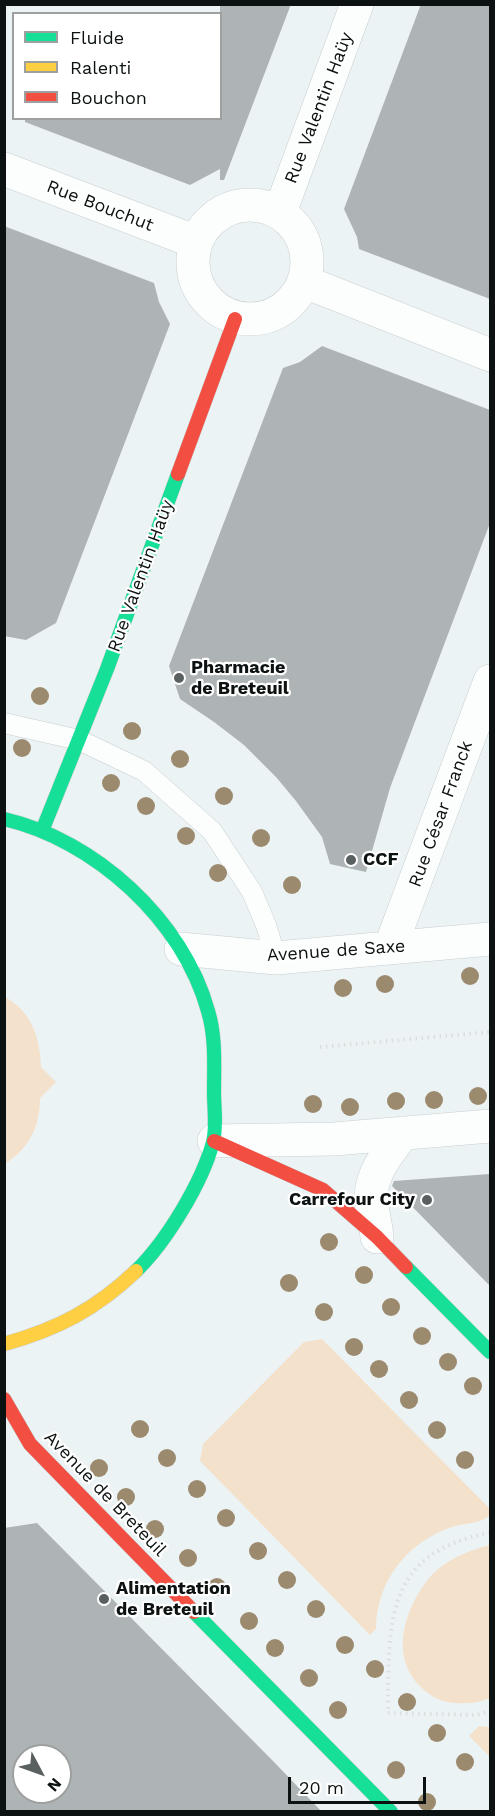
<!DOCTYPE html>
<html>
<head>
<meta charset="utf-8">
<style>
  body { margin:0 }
  #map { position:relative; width:495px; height:1816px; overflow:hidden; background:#ecf3f4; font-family:"Work Sans",sans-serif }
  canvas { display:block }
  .frame { position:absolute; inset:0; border:6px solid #0c1111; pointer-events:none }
  .legend { position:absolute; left:12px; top:12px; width:210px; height:108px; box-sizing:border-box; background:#fff; border:2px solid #9ea0a0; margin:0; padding:8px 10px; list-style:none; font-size:18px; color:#0c1111 }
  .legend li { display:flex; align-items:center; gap:12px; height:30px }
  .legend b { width:30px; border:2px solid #9ea0a0 }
  .north { position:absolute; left:12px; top:1744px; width:60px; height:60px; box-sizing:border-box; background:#fff; border:2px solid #9ea0a0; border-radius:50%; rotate:131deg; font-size:16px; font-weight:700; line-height:24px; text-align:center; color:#0c1111 }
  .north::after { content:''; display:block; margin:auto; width:21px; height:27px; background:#5a6060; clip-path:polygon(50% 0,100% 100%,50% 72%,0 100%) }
  .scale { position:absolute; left:288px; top:1777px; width:138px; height:27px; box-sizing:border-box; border:3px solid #0c1111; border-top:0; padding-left:8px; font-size:18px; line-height:21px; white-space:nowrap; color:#0c1111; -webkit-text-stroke:4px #fff; paint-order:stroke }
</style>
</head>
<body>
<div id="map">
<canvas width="495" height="1816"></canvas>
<div class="frame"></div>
<ul class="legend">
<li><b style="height:8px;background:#16e098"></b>Fluide</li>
<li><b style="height:8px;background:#ffcf43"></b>Ralenti</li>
<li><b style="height:8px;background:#f24e42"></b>Bouchon</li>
</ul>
<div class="north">N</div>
<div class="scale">20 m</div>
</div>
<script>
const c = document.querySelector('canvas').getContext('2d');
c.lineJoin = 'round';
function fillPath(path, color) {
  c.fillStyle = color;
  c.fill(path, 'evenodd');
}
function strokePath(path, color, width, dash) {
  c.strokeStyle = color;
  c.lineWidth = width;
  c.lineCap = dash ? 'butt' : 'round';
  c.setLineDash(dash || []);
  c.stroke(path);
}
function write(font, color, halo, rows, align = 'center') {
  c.font = font + ' "Work Sans",sans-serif';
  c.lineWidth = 4.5;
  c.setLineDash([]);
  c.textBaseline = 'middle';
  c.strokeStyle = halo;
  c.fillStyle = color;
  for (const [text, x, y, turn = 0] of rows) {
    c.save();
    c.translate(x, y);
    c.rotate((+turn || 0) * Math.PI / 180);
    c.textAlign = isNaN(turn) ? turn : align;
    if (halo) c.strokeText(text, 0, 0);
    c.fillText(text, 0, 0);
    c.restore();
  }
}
fillPath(new Path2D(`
  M5,997C32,1012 40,1038 41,1067L56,1082L40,1098C40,1127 29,1148 5,1164Z
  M322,1339L490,1509V1515C479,1525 466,1522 452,1527C407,1542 376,1582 376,1629L370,1635L200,1461L203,1444L304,1342Z
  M490,1545V1698C479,1703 467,1704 454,1703C442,1702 431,1697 422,1688C388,1657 405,1607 430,1577C446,1559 468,1551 490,1545Z
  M479,1726L490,1727V1757L469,1736Z`), '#f4e1cb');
fillPath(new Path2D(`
  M220,4H291L224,180H220V169L190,185L25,122V118H220Z
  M421,4H490V299L359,249L357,237L344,209Z
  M4,226L154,283L159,302L170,324L56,623L26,640L4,636Z
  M322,346L490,410V523L390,788L366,872L330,864L322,837L296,801L276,777L244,745L214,722L180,699L169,666L283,368L300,362Z
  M490,1174V1286L392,1186L394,1181Z
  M37,1523L274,1762L322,1812H4V1528ZM24,1756H60V1792H24Z`), '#aeb4b5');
const lane = new Path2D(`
  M4,723L79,740L144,771L212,831L252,892L266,925L276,958`);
const street = new Path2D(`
  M4,169L196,242
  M193 262a57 57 0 1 1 114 0a57 57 0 1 1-114 0Z
  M280,212L357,4
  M305,282L490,355
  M390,948L490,681
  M181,949L276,958L490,939
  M214,1141L334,1139L490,1126
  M377,1237C376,1224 371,1208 371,1195C373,1170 389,1152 403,1133`);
const fast = new Path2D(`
  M4,819C95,840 183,920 208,1011C216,1037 214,1065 214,1092C214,1109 217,1126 213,1142C202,1183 166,1242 136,1271
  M42,831L107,669L178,474
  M406,1267L490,1352
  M194,1612L391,1812`);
const slow = new Path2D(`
  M4,1344C58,1329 96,1309 136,1271`);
const jam = new Path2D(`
  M178,474L235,319
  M214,1141L323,1190L377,1237L406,1267
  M4,1399L30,1444L194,1612`);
strokePath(lane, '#c9cecf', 21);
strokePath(street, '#c9cecf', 34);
strokePath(fast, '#c9cecf', 15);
strokePath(slow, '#c9cecf', 15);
strokePath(jam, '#c9cecf', 15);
strokePath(new Path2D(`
  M320,1047L490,1032
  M490,1533C383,1552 389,1624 388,1713L476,1715L490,1711`), '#dcdede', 4, [1.5, 4.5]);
strokePath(lane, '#fcfdfd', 20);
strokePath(street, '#fcfdfd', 33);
strokePath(fast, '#16e098', 14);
strokePath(slow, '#ffcf43', 14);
strokePath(jam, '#f24e42', 14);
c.fillStyle = '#9c8a6f';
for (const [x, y] of [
  [40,696],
  [132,731],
  [22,748],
  [180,759],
  [111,783],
  [224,796],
  [146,806],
  [186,836],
  [261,838],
  [218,873],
  [292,885],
  [470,976],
  [385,984],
  [343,988],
  [478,1096],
  [434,1100],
  [396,1101],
  [313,1104],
  [350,1107],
  [329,1242],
  [364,1275],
  [289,1283],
  [391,1307],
  [324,1312],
  [422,1336],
  [354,1347],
  [448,1362],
  [379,1369],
  [473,1386],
  [409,1400],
  [140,1429],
  [437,1430],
  [167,1458],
  [465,1460],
  [99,1468],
  [197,1489],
  [126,1497],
  [226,1518],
  [155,1529],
  [258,1551],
  [188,1558],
  [287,1580],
  [217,1587],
  [316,1609],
  [249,1621],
  [345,1645],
  [275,1648],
  [375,1669],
  [309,1678],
  [407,1702],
  [338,1710],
  [437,1733],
  [465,1762],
  [396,1770],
  [427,1802]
]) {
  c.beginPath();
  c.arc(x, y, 9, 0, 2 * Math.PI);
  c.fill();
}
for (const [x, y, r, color] of [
  [179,678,6,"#5a6060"],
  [351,860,6,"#5a6060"],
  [427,1200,6,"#5a6060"],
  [104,1599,6,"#5a6060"]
]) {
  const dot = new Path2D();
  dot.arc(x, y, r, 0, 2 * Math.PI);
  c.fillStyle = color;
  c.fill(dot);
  strokePath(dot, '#fff', 2);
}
write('18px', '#0c1111', '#fff', [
  ["Rue Valentin Haüy",319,108,-69],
  ["Rue Bouchut",100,206,21],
  ["Rue Valentin Haüy",141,576,-70],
  ["Rue César Franck",441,814,-70],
  ["Avenue de Saxe",336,951,-4],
  ["Avenue de Breteuil",105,1494,46]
]);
write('bold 18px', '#0c1111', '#fff', [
  ["Pharmacie",191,668],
  ["de Breteuil",191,689],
  ["CCF",363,860],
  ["Carrefour City",415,1200,"right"],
  ["Alimentation",116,1589],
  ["de Breteuil",116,1610]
], 'left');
</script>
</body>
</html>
